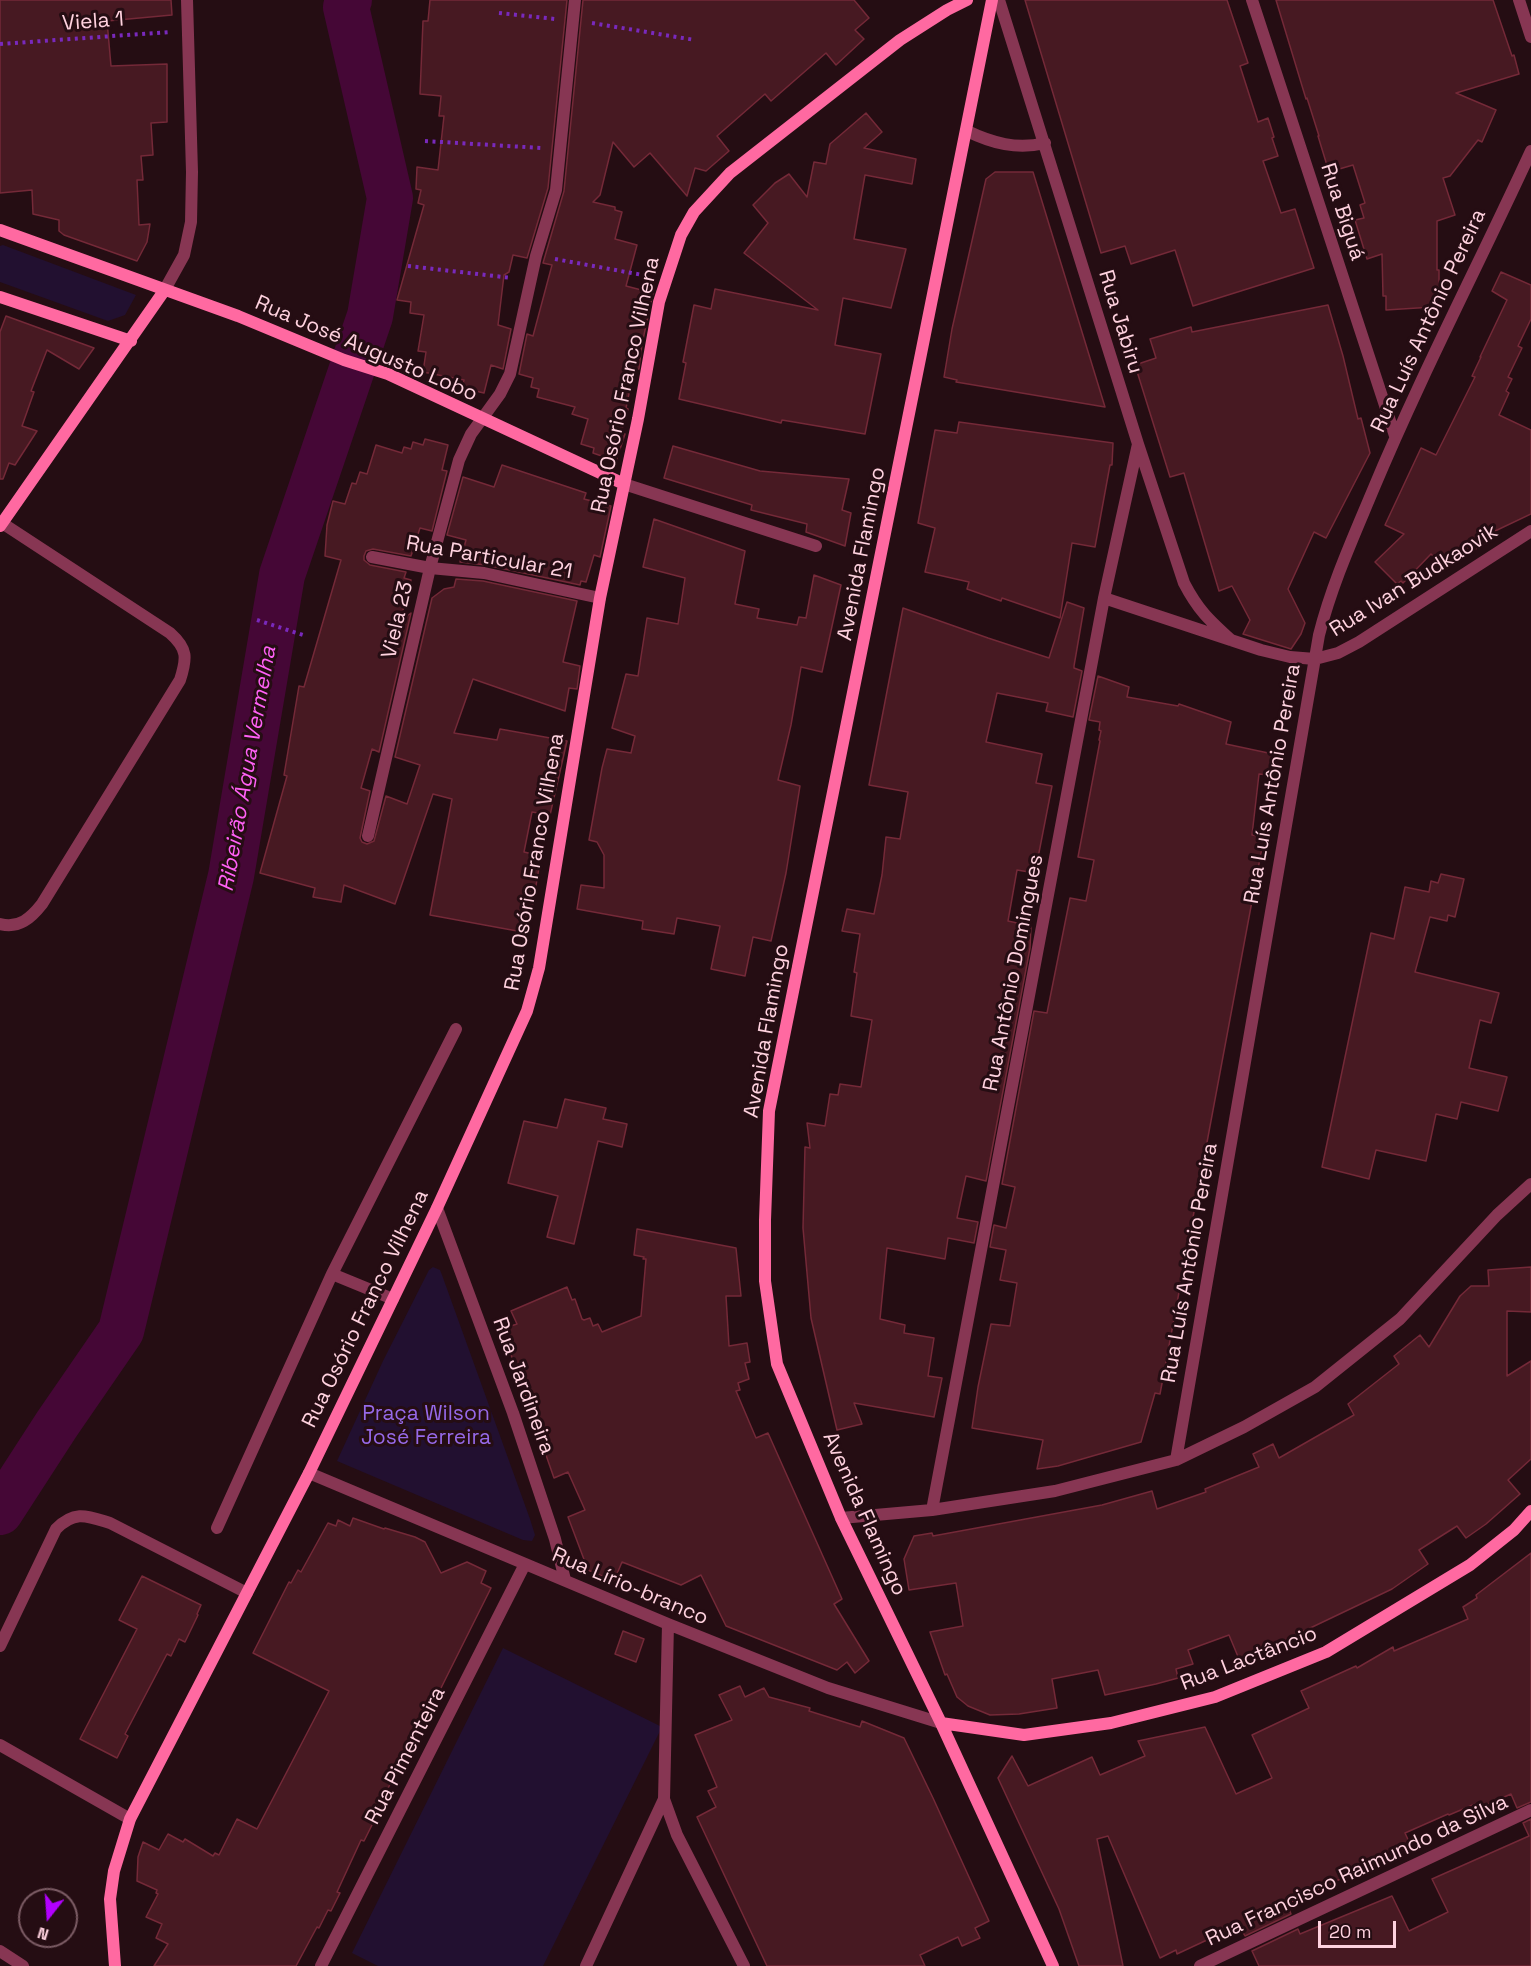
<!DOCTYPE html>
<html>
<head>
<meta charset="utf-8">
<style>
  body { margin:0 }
  #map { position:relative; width:1531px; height:1966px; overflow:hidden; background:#250d13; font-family:"Space Grotesk",sans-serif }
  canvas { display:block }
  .north { position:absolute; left:18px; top:1888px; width:60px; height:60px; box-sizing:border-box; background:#250d13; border:2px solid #7c5c65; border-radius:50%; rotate:197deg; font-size:16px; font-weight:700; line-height:24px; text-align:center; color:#ffd2df }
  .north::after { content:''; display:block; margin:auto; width:21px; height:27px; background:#b200fd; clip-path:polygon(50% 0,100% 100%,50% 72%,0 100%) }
  .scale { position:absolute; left:1318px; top:1921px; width:78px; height:27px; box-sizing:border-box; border:3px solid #ffd2df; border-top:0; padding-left:8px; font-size:18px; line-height:21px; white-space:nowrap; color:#ffd2df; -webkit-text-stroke:4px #250d13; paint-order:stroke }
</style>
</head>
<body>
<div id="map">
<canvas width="1531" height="1966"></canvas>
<div class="north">N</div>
<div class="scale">20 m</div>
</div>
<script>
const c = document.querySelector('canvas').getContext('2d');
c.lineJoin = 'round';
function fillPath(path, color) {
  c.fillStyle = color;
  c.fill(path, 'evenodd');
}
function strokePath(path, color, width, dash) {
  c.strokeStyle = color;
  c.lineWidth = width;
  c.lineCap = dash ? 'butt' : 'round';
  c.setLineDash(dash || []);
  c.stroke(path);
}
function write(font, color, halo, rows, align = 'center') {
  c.font = font + ' "Space Grotesk",sans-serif';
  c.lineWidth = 6;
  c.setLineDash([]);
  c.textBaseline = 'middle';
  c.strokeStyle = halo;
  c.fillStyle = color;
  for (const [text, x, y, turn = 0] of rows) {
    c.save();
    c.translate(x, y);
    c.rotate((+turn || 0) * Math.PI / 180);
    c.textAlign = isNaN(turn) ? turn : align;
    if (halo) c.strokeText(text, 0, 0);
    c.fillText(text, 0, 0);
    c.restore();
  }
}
fillPath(new Path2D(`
  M3,245L136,295L125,315L108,321L0,282V246Z
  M433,1267L440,1270L442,1275L530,1519L535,1535L532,1541L523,1540L337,1461L383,1361L429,1270Z
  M503,1648L662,1727L543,1966H378L352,1953Z`), '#221030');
strokePath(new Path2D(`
  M0,1512L57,1424L121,1331L231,876L282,575L370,316L390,198L346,7L349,0`), '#450736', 46);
const building = new Path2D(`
  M0,0H171L172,15L107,21L111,66L167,64V122L151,123L153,155L141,156L143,180H137L139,225L150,224L147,242L137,261L64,235L59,231V220L33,214L32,190L0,193Z
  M430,0H567L548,188L527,258L513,255L509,272L504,275L498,325L511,329L503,369L491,365L484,393L462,388L464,380L423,372L426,352L418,351L424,315L410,313L411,302L397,300L424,205L418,203L421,190L416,189L417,167L438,170L444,116H439L441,96L420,94L423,21H428Z
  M583,0H854L869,18L855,30L864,39L836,65L826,53L771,101L765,94L717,136L729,151L706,171L695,168L687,196L650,153L634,167L613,142L600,195L593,202L615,207V210L622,212L615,239L637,245L626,286L653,293L642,344L639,369H634L626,408L628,409L621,433L625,434L616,461L593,453L594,448L581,444L588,419L572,414L575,407L537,397L539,389L531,387L533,378L519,374L527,334L533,336L552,265L543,263L564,191Z
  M1025,0H1227L1248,63L1240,66L1258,122L1268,118L1274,137L1272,138L1278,156L1263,161L1281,213L1295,209L1314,268L1193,306L1175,250L1131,264L1125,246L1101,253Z
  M1276,0H1493L1512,56L1514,55L1519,74L1456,93L1496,110L1482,142L1478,140L1450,176L1443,178L1455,215L1437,221V270H1439V294L1433,307L1386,310V296H1383L1382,254L1367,259L1355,220L1364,218L1360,205L1365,203L1353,165L1329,172L1318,136H1319L1307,98L1306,99Z
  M866,113L882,132L864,148L916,159L912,184L865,175L854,239L906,249L891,308L843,298L835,345L881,354L865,434L782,420L781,423L679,399L686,363L683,362L694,305L711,309L715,289L818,310L744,253L768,223L753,205L775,183L789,174L807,197L814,162L826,164L830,144Z
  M995,172H1033L1105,407L956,382L957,380L944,377L952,329L986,179Z
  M1501,272L1531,285V319L1518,346L1522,348L1508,377L1512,379L1506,391L1509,393L1499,415L1531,430V514L1493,532L1490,540L1459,559L1451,550L1439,562L1431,554L1403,583L1401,581L1397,584L1375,562L1404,534L1385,525L1421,448L1436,455L1475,377L1472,376L1481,357H1480L1507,300L1492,291Z
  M1328,305L1343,356L1358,419L1361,418L1370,453L1326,538L1314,532L1288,589L1305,623L1301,634L1291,649L1243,634L1250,620L1232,586L1219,591L1184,473L1170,477L1135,365L1156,358L1150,339L1191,327L1192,332Z
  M6,316L94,348L79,369L47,350L31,391L34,392L22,426L37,431L15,465L9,463L3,479H0V332Z
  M959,422L1113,443L1112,465H1110L1095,547L1072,543L1060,618L1002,598L1001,601L967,589L969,582L925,572L935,528L918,523L935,430L957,433Z
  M425,439L448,445L442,470L447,471L432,531L420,528L411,556L373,549L366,551L364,556V560L370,565L406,572L404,578L411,580L400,621L411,613L379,752L372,749L361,788L370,791L360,838L362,842L367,844L374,841L386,796L407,804L420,765L395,757L432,598L444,589L454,587L456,579L483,581L577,601L563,662L580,666L577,689L569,688L565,711L473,679L454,733L497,740L500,729L567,741L550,815L532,812L524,852L541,856L528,933L430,915L452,799L433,794L395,904L344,885L341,902L313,897L315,888L260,873L287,776L284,775L299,686L304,687L341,560L325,556L327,525L333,501L345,504L352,483L356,484L360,472L367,474L376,445L402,453L404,447L411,449L413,442L423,445Z
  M673,446L760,471L849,479L842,510L851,513L845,546L806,532L807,524L751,510L752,505L664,478Z
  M502,465L586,493L584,499L611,506L600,557L594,555L586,582L581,581L580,585L486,565L460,562L466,540L447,535L463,477L494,487Z
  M654,519L745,551L735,604L759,609L757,618L797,625L799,617L806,618L814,575L841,585L822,672L801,667L791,725L778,780L800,786L786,873L771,941L753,937L745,976L711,969L720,926L677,918L674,934L642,929L643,921L577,909L581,885L604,888V855L597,842L589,840L602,768L607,749L631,753L635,736L612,728L626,674L638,676L647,618L678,624L685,578L643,567Z
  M1067,602L1084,608L1074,666V668L1082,671L1073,717L1046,711L1048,703L997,693L986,742L1042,754L1036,783L1052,786L1035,873L1017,870L1008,921L1031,926L1030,948L986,1181L966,1176L957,1218L978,1222L974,1243L948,1238L945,1259L887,1248L880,1319L905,1325L904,1333L934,1338L928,1376L942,1378L934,1417L854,1403L862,1424L837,1430L811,1318L803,1228L805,1147L810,1148L807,1123L825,1126L830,1094L838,1095L840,1084L861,1087L872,1020L851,1016L857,973L854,972L860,934L842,931L847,909L874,914L882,875L886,837L900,839L908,792L869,785L903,608L988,638L1049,658Z
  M1098,676L1129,687L1127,697L1178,706L1179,704L1231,722L1226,744L1273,754L1269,775L1259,774L1252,835L1264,837L1160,1394L1155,1393L1141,1442L1058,1466L1037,1469L1043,1440L972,1428L978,1387L991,1324L1010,1326L1017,1283L1000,1280L1006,1250L990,1247L994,1225L1006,1228L1015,1187L1002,1184L1034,1011L1047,1013L1070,898L1086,901L1094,860L1078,857L1100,741L1099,740L1101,731L1099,730L1100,722L1089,720Z
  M1441,874L1464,879L1455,917L1448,915L1447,921L1430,917L1415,972L1499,993L1491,1023L1480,1020L1469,1068L1507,1077L1498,1111L1461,1102L1457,1119L1436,1114L1426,1161L1376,1150L1369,1179L1322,1167L1371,933L1394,939L1405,887L1429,892L1431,881L1438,883Z
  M565,1099L606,1108L603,1119L627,1124L622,1147L598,1141L574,1244L547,1237L558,1196L508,1183L524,1121L557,1128Z
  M637,1229L736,1248L741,1296H726L729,1346L747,1343L750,1362L745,1363L749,1379L738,1383L740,1390L736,1391L756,1438L768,1433L842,1599L834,1604L869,1661L855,1673L847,1662L837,1670L726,1626L701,1575L681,1585L622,1562L614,1581L588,1570L568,1517L585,1510L568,1472L554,1478L502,1329L517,1324L511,1311L567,1287L572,1300L575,1299L582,1319L584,1320L590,1318L593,1326L598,1324L602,1332L641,1316L646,1259H643L644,1257L634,1255Z
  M1531,1267V1312L1507,1311V1376L1531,1361V1459L1508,1480L1520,1494L1486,1524L1466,1538L1457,1526L1419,1550L1428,1564L1392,1589L1283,1641L1284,1643L1239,1659L1229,1635L1188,1650L1193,1664L1176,1669L1178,1678L1156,1684L1105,1695L1098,1670L1052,1679L1057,1708L1019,1714L990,1715L968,1706L957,1697L947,1674L945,1675L930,1632L963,1626L956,1583L909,1590L904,1559L914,1536L932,1533L933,1536L1102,1505L1152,1491L1157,1509L1206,1492L1205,1489L1259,1467L1253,1454L1273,1444L1279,1458L1354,1415L1348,1404L1399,1364L1394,1356L1420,1335L1429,1347L1460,1296L1471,1286H1489L1488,1270Z
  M353,1518L384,1529L385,1528L415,1537L425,1542L441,1573L467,1562L486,1571L481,1583L491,1588L408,1754L406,1753L380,1804L382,1805L364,1841L361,1840L337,1892L340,1893L331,1911L328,1910L319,1928L317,1927L296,1966H154L168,1944L156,1938L162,1924L146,1917L158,1894L156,1893L157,1890L137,1881L138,1857L143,1842L159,1850L168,1834L183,1842L185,1839L213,1856L215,1853L219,1855L237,1819L257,1829L329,1691L253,1653L289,1582L291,1583L298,1570L301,1572L328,1523L336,1526L338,1520L350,1526Z
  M1531,1553V1802L1517,1808L1511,1794L1477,1809L1475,1804L1449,1815L1448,1814L1405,1833L1411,1846L1287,1904L1291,1914L1245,1936L1239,1925L1177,1954L1176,1950L1160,1958L1108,1836L1097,1839L1123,1966H1079L1059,1909L998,1778L1012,1756L1028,1786L1092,1757L1100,1775L1145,1756L1138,1741L1205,1727L1236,1794L1272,1778L1252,1735L1309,1708L1301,1691L1356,1666L1357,1668L1393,1647L1394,1651L1468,1619L1463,1607L1477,1598L1476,1595Z
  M142,1576L201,1605L197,1614L198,1615L185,1642L179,1639L171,1656L167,1654L125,1734L128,1736L117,1758L80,1739L137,1629L119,1620Z
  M623,1631L644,1639L636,1662L615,1654Z
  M740,1686L745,1697L764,1688L769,1697L810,1708L809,1711L860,1727L862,1721L904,1738L933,1798L989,1921L975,1928L980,1938L962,1946L958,1937L920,1955L925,1966H767L697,1817L716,1807L708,1791L717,1787L695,1735L732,1720L719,1695Z
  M1531,1819V1966H1259L1252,1951L1298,1929L1300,1934L1392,1896L1409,1931L1448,1912L1432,1879L1529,1836L1523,1823Z`);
fillPath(building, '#471922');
strokePath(building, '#742938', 1.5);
strokePath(new Path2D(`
  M499,13L555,19
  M592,23L695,40
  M0,44L170,32
  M425,141L541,148
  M555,259L648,276
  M408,266L512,278
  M257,620L303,635`), '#7929bc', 4, [3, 4.5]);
strokePath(new Path2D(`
  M0,924C19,929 31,918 42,904L180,680C187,658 188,649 170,633L2,523
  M332,1274L456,1029
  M217,1528L332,1274L393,1299
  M0,1646L56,1529C75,1510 87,1516 110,1523L247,1593
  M0,1745L130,1819
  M0,1951L23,1966`), '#873653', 12);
strokePath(new Path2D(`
  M999,0L1138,444L1184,583C1198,610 1209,620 1231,640
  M1252,0L1395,436
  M1519,0L1531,37
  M967,131C992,143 1017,150 1045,143
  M164,291L184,255L191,222L192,172L187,0
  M624,484L816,546
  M372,557L430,568L484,573L600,598
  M1104,598L1261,650L1290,657L1315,659L1338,653L1359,642L1531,531
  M368,836L430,568L459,460L471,434L500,394L510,374L536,256L556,190L575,0
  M437,1208L513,1413L555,1539L565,1580
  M1176,1460L1319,635C1332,584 1353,538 1373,490C1421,375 1479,264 1531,151
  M309,1473L668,1624L828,1688L941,1723
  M932,1510L1104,598L1138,444
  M841,1518L932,1510L1055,1491L1176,1460L1244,1427L1315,1387L1400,1319L1497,1215L1531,1184
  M664,1799L677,1835L744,1966
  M321,1966L525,1564
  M586,1966L664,1799L668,1624
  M1200,1966L1531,1810`), '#873653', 12);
strokePath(new Path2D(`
  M992,0L769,1111L765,1220V1281L777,1364L841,1518L941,1723L1053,1966
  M0,230L238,316L344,360L388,374L624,484
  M0,297L131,341
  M0,526L164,291
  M941,1723L1024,1735L1111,1723L1215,1697L1326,1652L1470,1565L1514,1530L1531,1511
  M115,1966L110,1899L114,1871L130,1819L309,1473L437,1208L527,1011L539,968L600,598L638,419L659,302L681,235L694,212L730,173L900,40L947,10L967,0`), '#ff69a1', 12);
write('21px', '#ffd2df', '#250d13', [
  ["Viela 1",93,22,-4],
  ["Rua Biguá",1342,212,72],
  ["Rua Luís Antônio Pereira",1429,321,-65],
  ["Rua Jabiru",1120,322,73],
  ["Rua José Augusto Lobo",366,349,23],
  ["Rua Osório Franco Vilhena",626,385,-78],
  ["Avenida Flamingo",862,554,-79],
  ["Rua Particular 21",489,558,10],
  ["Rua Ivan Budkaovik",1414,581,-32],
  ["Viela 23",398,620,-77],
  ["Rua Luís Antônio Pereira",1273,784,-80],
  ["Rua Osório Franco Vilhena",535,862,-80],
  ["Rua Antônio Domingues",1014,973,-79],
  ["Avenida Flamingo",767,1031,-80],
  ["Rua Luís Antônio Pereira",1190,1263,-80],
  ["Rua Osório Franco Vilhena",366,1309,-64],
  ["Rua Jardineira",523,1386,70],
  ["Avenida Flamingo",864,1514,66],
  ["Rua Lírio-branco",630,1587,23],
  ["Rua Lactâncio",1249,1659,-21],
  ["Rua Pimenteira",406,1756,-63],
  ["Rua Francisco Raimundo da Silva",1357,1871,-25]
]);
write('21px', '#9669e8', '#250d13', [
  ["Praça Wilson",426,1414],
  ["José Ferreira",426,1438]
]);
write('italic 22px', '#ff60f5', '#250d13', [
  ["Ribeirão Água Vermelha",248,769,-80]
]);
</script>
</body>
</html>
